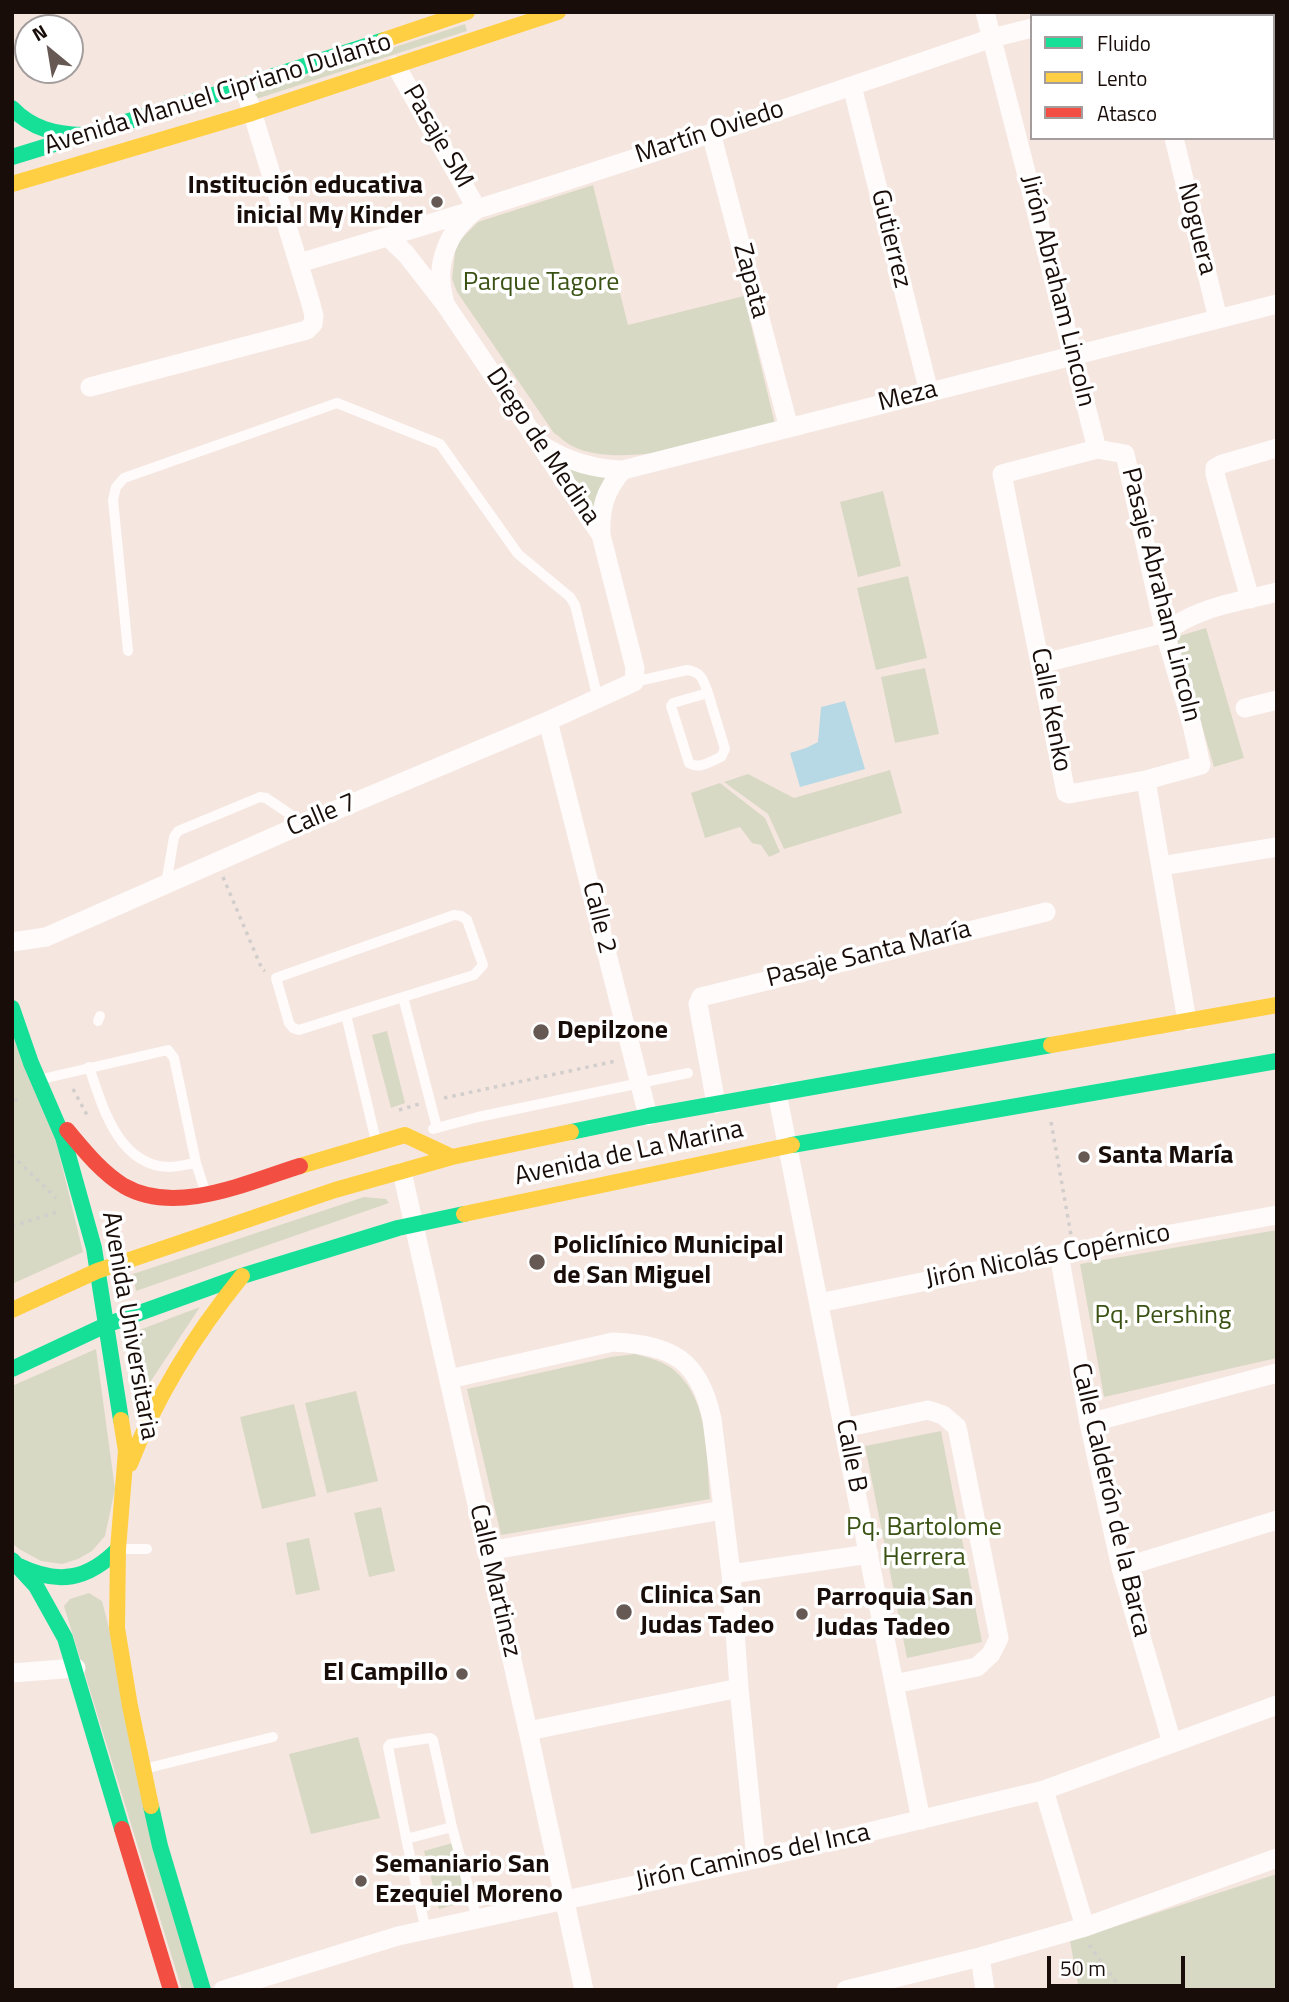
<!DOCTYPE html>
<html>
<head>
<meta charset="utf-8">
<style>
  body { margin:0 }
  #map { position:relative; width:1289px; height:2002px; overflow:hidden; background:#f6e6e0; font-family:"Titillium Web",sans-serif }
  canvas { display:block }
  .frame { position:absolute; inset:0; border:14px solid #180d09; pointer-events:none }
  .legend { position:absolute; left:1030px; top:14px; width:245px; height:126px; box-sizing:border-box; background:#fff; border:2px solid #a39e9d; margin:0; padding:9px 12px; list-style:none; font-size:21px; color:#180d09 }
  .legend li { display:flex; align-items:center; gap:14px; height:35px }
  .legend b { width:35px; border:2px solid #a39e9d }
  .north { position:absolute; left:14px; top:14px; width:70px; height:70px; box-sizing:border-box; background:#fff; border:2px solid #a39e9d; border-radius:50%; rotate:330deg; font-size:19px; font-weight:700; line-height:28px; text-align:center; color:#180d09 }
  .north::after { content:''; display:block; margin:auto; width:24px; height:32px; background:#665954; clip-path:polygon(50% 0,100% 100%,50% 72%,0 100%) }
  .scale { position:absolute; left:1047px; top:1956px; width:138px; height:32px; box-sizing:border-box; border:4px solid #180d09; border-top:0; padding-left:9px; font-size:21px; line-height:24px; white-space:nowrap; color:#180d09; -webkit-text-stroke:5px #fff; paint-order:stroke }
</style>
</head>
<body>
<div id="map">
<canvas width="1289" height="2002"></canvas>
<div class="frame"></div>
<ul class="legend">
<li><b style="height:9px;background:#16e098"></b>Fluido</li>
<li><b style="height:9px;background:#ffcf43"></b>Lento</li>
<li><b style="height:9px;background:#f24e42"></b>Atasco</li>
</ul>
<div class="north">N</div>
<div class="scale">50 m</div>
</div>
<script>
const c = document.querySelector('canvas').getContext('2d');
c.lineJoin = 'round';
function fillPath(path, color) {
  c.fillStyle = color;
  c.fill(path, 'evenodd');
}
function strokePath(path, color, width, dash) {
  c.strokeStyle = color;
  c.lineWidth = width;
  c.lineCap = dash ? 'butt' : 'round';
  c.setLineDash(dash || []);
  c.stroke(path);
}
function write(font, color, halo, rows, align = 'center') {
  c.font = font + ' "Titillium Web",sans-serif';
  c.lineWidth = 7;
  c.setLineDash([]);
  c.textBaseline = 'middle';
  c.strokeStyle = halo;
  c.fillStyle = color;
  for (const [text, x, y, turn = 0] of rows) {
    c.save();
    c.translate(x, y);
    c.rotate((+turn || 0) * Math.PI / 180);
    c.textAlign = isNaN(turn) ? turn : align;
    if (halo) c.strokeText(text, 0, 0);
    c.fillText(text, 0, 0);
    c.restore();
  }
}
fillPath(new Path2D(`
  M465,24L467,31L256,99L255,93Z
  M593,185L628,325L744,296L775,424L654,453C628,456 596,458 572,446C566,443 560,437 554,433L457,292L452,279L456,244L478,222Z
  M569,467L611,475L591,512Z
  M883,491L901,566L858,577L840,502Z
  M908,576L927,658L876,670L857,588Z
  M1206,628L1244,758L1214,767L1176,637Z
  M925,668L939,734L895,743L881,677Z
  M890,770L902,813L784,849L768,814L724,782L748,774L794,798Z
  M720,783L765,818L780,852L769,857L761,845L752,843L740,827L705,838L691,793Z
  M387,1031L405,1103L391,1108L372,1035Z
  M12,1034L55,1137L83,1252L12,1284Z
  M364,1197L386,1199L389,1203L136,1291L133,1274Z
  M1277,1230V1358L1104,1397L1080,1264Z
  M200,1307L139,1399L126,1335Z
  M96,1349L115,1489L105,1536L92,1551L78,1559L62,1564L41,1561L19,1549L12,1543V1386Z
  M635,1354C649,1358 664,1361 675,1371C710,1401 706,1457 710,1499L501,1535L467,1389L611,1357Z
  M356,1391L378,1481L327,1493L305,1403Z
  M294,1404L316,1496L262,1509L240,1417Z
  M941,1431L982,1642L907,1658L865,1446Z
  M381,1507L395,1571L369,1577L354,1513Z
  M309,1538L320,1590L296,1595L286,1543Z
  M89,1593L102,1601L203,1990H182L64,1606L70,1599Z
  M358,1737L380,1818L311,1834L289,1754Z
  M456,1842L472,1900L439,1909L424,1851Z
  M1277,1874V1990H1079L1070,1941Z`), '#d8d9c4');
fillPath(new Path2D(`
  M845,701L865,769L800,787L790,753L806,748L818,742L821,707Z`), '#b7d9e5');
strokePath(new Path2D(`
  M223,877L262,969L265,971
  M73,1089L87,1115
  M444,1098L616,1061
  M12,1109L18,1095
  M399,1110L419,1104
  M1051,1122L1071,1235
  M12,1155L56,1198
  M12,1226L61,1211
  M1089,1945L1122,1990`), '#d2cecc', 3.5, [3.5, 5]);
strokePath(new Path2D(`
  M128,651L113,500L116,487L124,478L337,403L440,444L518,554L570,597L575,605L598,699
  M634,682L687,670C702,672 703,680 708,693
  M708,693L725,749L721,757C711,761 699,770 689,763L671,706L673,703Z
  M166,884L174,837L178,831L260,797L266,798L303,823
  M346,1015L403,997
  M98,1021L100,1016
  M89,1067C102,1105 118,1166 169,1167C178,1167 188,1164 196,1163
  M42,1079L168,1050L174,1058L196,1163L205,1191
  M433,1129L478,1117L688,1073
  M376,1141L346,1015L299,1030L293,1028L289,1023L276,978L454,915L461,916L467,920L483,965L474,975L403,997L437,1128
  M122,1549H147
  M148,1768L273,1737
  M452,1827L477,1919
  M406,1839L452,1827L433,1740L430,1738L390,1744L388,1747C400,1808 412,1870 426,1931`), '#fefbfa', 10);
strokePath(new Path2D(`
  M985,12L1097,449
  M1142,12L1143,16
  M1076,16L1089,12
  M396,66L477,209C448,230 434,264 444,299
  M852,86L929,392
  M711,133L789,428
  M1174,138L1218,319
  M299,263C532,195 762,117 992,38L1032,28
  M90,387L307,330L313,324L314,316L311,304L249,102
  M545,447C569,462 595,469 623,470L1277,304
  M1097,449L1125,454L1165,633L1192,725L1201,765L1146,780L1069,794L1066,793L1002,474Z
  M601,535C600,508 605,490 623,470
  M1250,599L1215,474V468L1222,464L1277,448
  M1040,664L1165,633C1195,607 1240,602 1277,592
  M1245,708L1277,700
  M548,721L648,1116
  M1146,780L1187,1021
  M1161,866L1277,847
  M12,942L46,937L303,824L548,721L634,682L635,668L601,535L445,304L406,254L388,237
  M777,1093L921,1820
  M716,1104L698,1004L701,997L1046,912
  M402,1172L528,1731L584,1990
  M1059,1254L1089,1423L1121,1568L1172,1743
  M819,1303L1059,1254L1277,1215
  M449,1379L613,1342C672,1345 699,1359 712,1419L731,1574L739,1688L756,1859
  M1089,1423L1277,1373
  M844,1428L928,1410L943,1415L957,1427L999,1638L991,1654L977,1667L894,1684
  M488,1551L723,1510
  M1121,1568L1277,1520
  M731,1574L869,1554
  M12,1673L76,1668
  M528,1731L739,1688
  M1044,1790L1085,1927
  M980,1957L985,1990
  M223,1990L398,1936L756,1859L1044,1790L1277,1705
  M846,1990L980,1957L1085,1927L1277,1858`), '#fefbfa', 19);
strokePath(new Path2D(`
  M12,108C32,129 55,134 83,135
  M12,157L243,86L384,40
  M12,1008L31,1063L63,1137L94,1248L121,1420
  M571,1132L648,1116L1051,1045
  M792,1145L1277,1061
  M12,1369L106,1325L242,1276L398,1228L464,1214
  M12,1560L36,1586L65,1638L122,1829
  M19,1566C58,1585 88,1580 118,1549
  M151,1806L160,1846L203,1990`), '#16e098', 16);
strokePath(new Path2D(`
  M384,40L467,12
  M12,184L252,113L558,12
  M1051,1045L1277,1005
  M300,1166L405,1135L452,1157
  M464,1214L792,1145
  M12,1310L97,1271L335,1190L452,1157L571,1132
  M121,1420L126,1451L118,1549L117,1628L130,1706L151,1806
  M130,1464C157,1395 195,1334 242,1276`), '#ffcf43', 16);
strokePath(new Path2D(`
  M67,1130C84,1150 101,1172 124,1186C176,1216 248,1182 300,1166
  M122,1829L171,1990`), '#f24e42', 16);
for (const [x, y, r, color] of [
  [437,202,7,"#665954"],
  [541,1032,9,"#665954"],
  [1084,1157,7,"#665954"],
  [537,1262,9,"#665954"],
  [624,1612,9,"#665954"],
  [802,1614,7,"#665954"],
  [462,1674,7,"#665954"],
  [361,1881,7,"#665954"]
]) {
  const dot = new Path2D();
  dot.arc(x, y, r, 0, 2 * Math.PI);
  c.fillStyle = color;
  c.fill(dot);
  strokePath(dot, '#fff', 2.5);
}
write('26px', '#180d09', '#fff', [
  ["Avenida Manuel Cipriano Dulanto",218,95,-17],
  ["Martín Oviedo",710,133,-18],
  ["Pasaje SM",437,137,60],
  ["Noguera",1196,229,76],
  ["Gutierrez",890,239,76],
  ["Zapata",750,281,75],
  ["Jirón Abraham Lincoln",1057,291,76],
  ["Meza",908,397,-14],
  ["Diego de Medina",542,447,56],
  ["Pasaje Abraham Lincoln",1160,595,76],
  ["Calle Kenko",1050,710,79],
  ["Calle 7",322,816,-23],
  ["Calle 2",598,918,76],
  ["Pasaje Santa María",869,955,-14],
  ["Avenida de La Marina",629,1154,-12],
  ["Jirón Nicolás Copérnico",1048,1257,-11],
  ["Avenida Universitaria",129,1326,80],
  ["Calle B",850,1456,79],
  ["Calle Calderón de la Barca",1110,1500,77],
  ["Calle Martinez",494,1581,77],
  ["Jirón Caminos del Inca",753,1858,-12]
]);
write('bold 26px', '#180d09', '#fff', [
  ["Institución educativa",423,187,"right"],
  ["inicial My Kinder",423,217,"right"],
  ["Depilzone",557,1032],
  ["Santa María",1098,1157],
  ["Policlínico Municipal",553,1247],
  ["de San Miguel",553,1277],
  ["Clinica San",640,1597],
  ["Judas Tadeo",640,1627],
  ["Parroquia San",816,1599],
  ["Judas Tadeo",816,1629],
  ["El Campillo",448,1674,"right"],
  ["Semaniario San",375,1866],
  ["Ezequiel Moreno",375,1896]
], 'left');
write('26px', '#3a5213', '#fff', [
  ["Parque Tagore",541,284],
  ["Pq. Pershing",1163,1317],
  ["Pq. Bartolome",924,1529],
  ["Herrera",924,1559]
]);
</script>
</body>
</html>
